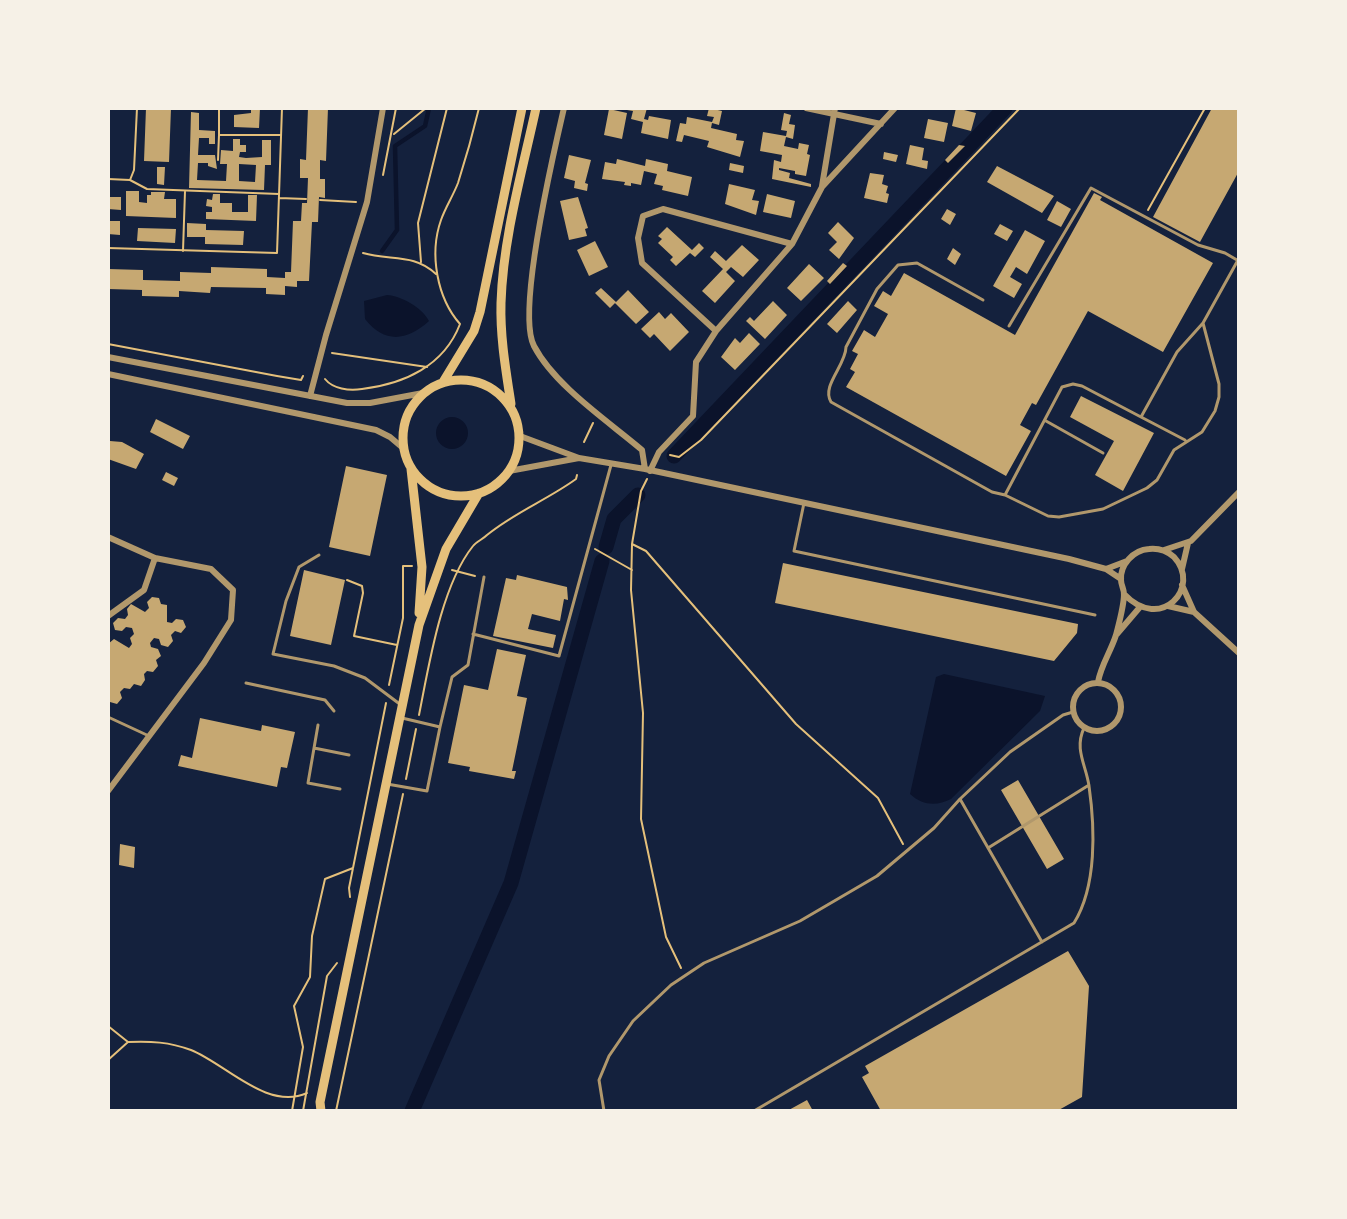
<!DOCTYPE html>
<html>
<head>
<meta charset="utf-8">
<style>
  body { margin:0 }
  #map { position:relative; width:1347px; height:1219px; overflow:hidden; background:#14213d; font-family:"Space Grotesk",sans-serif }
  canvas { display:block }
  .frame { position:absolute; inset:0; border:110px solid #f6f1e7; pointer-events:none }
</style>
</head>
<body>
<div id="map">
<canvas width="1347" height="1219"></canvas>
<div class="frame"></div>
</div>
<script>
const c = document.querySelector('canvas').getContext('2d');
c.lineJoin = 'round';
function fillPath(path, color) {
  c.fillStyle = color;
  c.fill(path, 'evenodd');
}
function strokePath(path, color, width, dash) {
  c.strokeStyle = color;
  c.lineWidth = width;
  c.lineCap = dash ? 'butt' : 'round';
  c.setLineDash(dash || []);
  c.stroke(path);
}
fillPath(new Path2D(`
  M387,295C401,296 422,307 429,321C406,342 384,343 365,319L364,301Z
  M436 433a16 16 0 1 1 32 0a16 16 0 1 1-32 0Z
  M944,674L1045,696L1040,711L951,799C937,806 923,806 910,794L936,677Z`), '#0b132b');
strokePath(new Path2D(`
  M382,251L397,230L395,146L425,126L429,108`), '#0b132b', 4.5);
strokePath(new Path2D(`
  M674,456L1005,108
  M606,547L614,519L638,495
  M412,1111L511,883L602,561`), '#0b132b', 15);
fillPath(new Path2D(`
  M146,108H171L169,162L144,161Z
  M251,108H260L259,128L234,127V115L251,113Z
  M308,108H328L326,161L320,160V179H325V198L319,197L318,222H312L309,281H297V287L285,286V295L266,294V288L211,287L210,293L179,291V297L142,296V290L108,289V269L143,270V280L180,281V272L211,273V267L267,269V277L285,278V272H291L293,221H301L302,203H307L308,178H300V159L306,160Z
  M628,108H647L644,119L648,120L649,116L671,120L668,139L641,133L643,122L631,119L633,111L627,110Z
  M709,108L722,111L719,125L712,123L711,128L737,134L736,140L744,141L740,157L707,147L709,141L684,135L682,142L676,141L680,123L686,124L687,117L712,122L714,117L707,116Z
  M956,108L976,113L971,131L952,126Z
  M1212,108L1239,109V171L1200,242L1153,217Z
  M609,109L627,113L622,139L604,135Z
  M191,112L199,113V130L215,131V144H209V138H199L198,155H215L217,169L208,166V163H198L197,180L226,181L227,164H220L221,150L233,151V139H240V145H246V152H240L239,157L246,158L262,157V140H271V165H265L264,190L189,188ZM239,164L256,165L255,182L239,181Z
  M784,113L791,115L789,124L795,125L793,139L786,137L784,146L798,149L799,143L809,145L807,154L810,155L806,176L795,174V171L779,168V170L790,173L789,178L811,184V187L772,179L774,160L781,162L782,155L760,151L763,132L786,136L787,131L781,130Z
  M928,119L948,123L944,142L924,138Z
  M910,145L924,148L922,160L928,161L927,169L906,164Z
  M959,145L965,146L948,163L945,160Z
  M884,152L898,155L896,162L883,159Z
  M569,155L591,160L585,183L588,184L587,191L574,188L575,181L564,178Z
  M617,159L645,166L646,159L668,164L667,171L692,177L688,196L662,190L663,186L654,184L657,174L644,171L641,185L631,183V186L624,185L625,182L602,179L605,162L616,164Z
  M730,163L744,166L743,173L729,170Z
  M997,166L1054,196L1042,213L987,182Z
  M157,167H165L164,185L157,184Z
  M870,173L884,175L882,184L888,186L886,193L889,194L887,203L864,198Z
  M729,184L755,190L752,200L759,201L756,215L725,204Z
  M126,191H139V202L147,203V195H151V192H165L164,199H176V218L126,216Z
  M1094,193L1102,197L1100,200L1213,263L1163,352L1088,311L1036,405L1032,403L1020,425L1031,431L1006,476L846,387L855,372L850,369L858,354L852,351L864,330L875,337L888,314L874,306L883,291L891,296L904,273L1015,335Z
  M213,194H220V203H232V212H248V195H257L256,221L206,219V212H212V207L206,206L207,199L212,200Z
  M767,194L795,201L791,218L763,212Z
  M108,197H121V210L108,209Z
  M578,197L588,228L585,229L587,236L569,240L560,201Z
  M1057,201L1071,209L1061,227L1047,220Z
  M947,209L956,214L950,225L941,219Z
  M108,221H120V235L108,234Z
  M838,222L854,238L839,259L829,250L837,242L828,233Z
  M187,223L206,224V230L244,231L243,245L205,244V237H187Z
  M1000,224L1013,231L1007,241L994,234Z
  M667,227L692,250L699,243L704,248L695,257L690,253L676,266L670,260L673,257L658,243L662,239L658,236Z
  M138,228L176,229L175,243L137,241Z
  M1025,230L1045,241L1027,274L1016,267L1010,277L1022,284L1014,298L993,286Z
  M595,241L608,267L589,276L577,250Z
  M742,245L759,260L743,277L731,267L726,272L735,281L715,303L702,291L723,269L710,257L715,251L726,261Z
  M953,248L961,254L955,265L947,259Z
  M843,263L847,266L830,284L827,281Z
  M809,264L824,278L801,301L787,288Z
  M601,288L616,302L610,308L595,293Z
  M628,290L649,312L636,324L615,303Z
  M773,301L787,315L765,339L746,321L750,317L754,321Z
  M848,301L857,310L837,333L827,324Z
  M659,312L665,319L671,313L689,332L670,351L654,334L650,338L641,329Z
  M749,333L760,344L735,370L721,357L735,338L740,343Z
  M1081,396L1154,433L1123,491L1095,475L1114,441L1070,417Z
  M156,419L190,436L183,449L150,432Z
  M110,441L122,442L144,454L136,469L108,459Z
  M346,466L387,475L370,556L329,547Z
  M166,472L178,478L174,486L162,480Z
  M783,563L1078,624L1077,633L1054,661L775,603Z
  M304,570L345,580L331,645L290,636Z
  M517,575L567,587L568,600L564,599L560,621L532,614L528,629L556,635L553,648L493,636L506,578L516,580Z
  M152,597L159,598L161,604L167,605V622L172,623L176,619L183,620L186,627L181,633L175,631L171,635L173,641L168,647L161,645L159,639L154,638L150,643L151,647L158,649L161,656L156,660L158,666L153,672L147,671L144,674L145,680L141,686L134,684L130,689L124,688L120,692L122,698L117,704L110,702L108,644L114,639L129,648L132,644L130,638L134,634L132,628L126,627L122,631L115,630L113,623L118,618L125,619L128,615L127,609L131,604L145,612L149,608L147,602Z
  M497,649L526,655L517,696L527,698L512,771H516L514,779L469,771L470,767L448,763L464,685L488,690Z
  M200,718L261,731L262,725L295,732L287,768L281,767L277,787L178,766L181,755L192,758Z
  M1018,780L1064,859L1047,869L1001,790Z
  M120,844L135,847L134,868L119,865Z
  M1068,951L1089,986L1082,1097L1057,1111H881L862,1077L869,1073L865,1066Z
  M807,1100L813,1111H787Z`), '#c6a872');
strokePath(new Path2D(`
  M219,108V135H281
  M394,134L426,108
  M218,160L219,135
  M383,175L396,108
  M108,179L130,180L147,189L279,194
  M130,180L134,170L137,108
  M279,198L306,199
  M320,200L356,202
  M1148,210L1205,108
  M108,248L277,253L282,108
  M183,251L185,191
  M363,253C390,261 414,253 436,274
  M421,262L418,223L447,108
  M108,344L277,376L301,380L303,376
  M332,353L427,367
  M325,379C333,389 349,391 362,389C404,384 444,366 460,324C437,298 429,254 441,220C445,208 453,196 458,183C466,158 473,133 479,108
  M584,442L593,423
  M670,455L679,457L701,440L1020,108
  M647,479L641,491L632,544L631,590L643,713L641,819L666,937L681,968
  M632,544L646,551L796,724L878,798L903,844
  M595,549L632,570
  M452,570L475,576
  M347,580L362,586L363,593L354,636L397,645
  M389,685L403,618V566H412
  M419,715C429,665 441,586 473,546C476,542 483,539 487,535C515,512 547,500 576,479L577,475
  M406,779L416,729
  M350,897L349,888L386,703
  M108,1026L128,1042
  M108,1060L128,1042C151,1041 169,1042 191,1050C226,1064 267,1111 307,1093
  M292,1111L303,1047L294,1006L310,977L312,936L325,879L353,868
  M303,1111L327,976L337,963
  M336,1111L403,794`), '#e5c07b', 2);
strokePath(new Path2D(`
  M983,300L917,263L898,265L877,289L846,347C846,365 821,386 831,402L992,492L1005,495L1048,516L1059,517L1103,509L1147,488L1157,480L1174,450L1202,432L1215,411L1219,397V384L1203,323L1238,260
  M1009,326L1091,188L1198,245L1225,253L1237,260
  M1046,421L1103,453
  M1185,440L1141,417L1177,352L1203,323
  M1005,495L1062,387L1073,384L1082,386L1141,417
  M804,503L794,551L1095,615
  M319,555L299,567L286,601L273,654L334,666L365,678L401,705
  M473,634L559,656L611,465
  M246,683L325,700L334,711
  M108,717L149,736
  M402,718L440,727L452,677L468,665L484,577
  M318,725L308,783L340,789
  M314,748L349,755
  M387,784L427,791L440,727
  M960,799L1042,942
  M988,848L1089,785
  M604,1111L599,1080L609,1056L633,1021L671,985L704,963L800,921L877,876L934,828L960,799L1010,752L1063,715L1073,712
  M754,1111L1074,923C1097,886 1095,828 1089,786C1086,765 1074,749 1084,728`), '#b1986c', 3);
strokePath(new Path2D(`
  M564,108C554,151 516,312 534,346C555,386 608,421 642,450L645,469
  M806,108L881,124
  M822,186L835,108
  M716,331L642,263L638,238L643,216L663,209L792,244
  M108,357L347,403H370L423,393
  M108,374L376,430L390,437L403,448
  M310,396L326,335L367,202L383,108
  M520,436L579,458L645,469L1069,559L1106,569L1121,579
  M509,471L579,458
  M650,471L659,452L693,416L696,362L716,331L792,244L822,187L895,108
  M108,537L155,558L211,569L233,590L231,620L204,663L108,791
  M1164,550L1191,541L1239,492
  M1106,569L1127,561
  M1182,569L1188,543
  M1182,585L1194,612L1239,653
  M1168,606L1194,612
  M108,616L144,590L155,558
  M1117,634L1140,607
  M1098,682C1101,665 1111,651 1116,635C1119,623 1124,606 1124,594C1124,589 1121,585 1121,580C1120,565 1133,550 1149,549C1158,548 1167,551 1174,557C1202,587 1161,633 1124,594
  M1073 707a24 24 0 1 1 48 0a24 24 0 1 1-48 0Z`), '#b1986c', 6);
strokePath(new Path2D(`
  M403 438a58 58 0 1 1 116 0a58 58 0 1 1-116 0Z
  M443,382L474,331L480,312L522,108
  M511,404C506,371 500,337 501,303C503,238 522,172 536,108
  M411,469L422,567L419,613
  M321,1111L320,1102L419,625L446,549L479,493`), '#e5c07b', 9);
</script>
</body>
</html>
